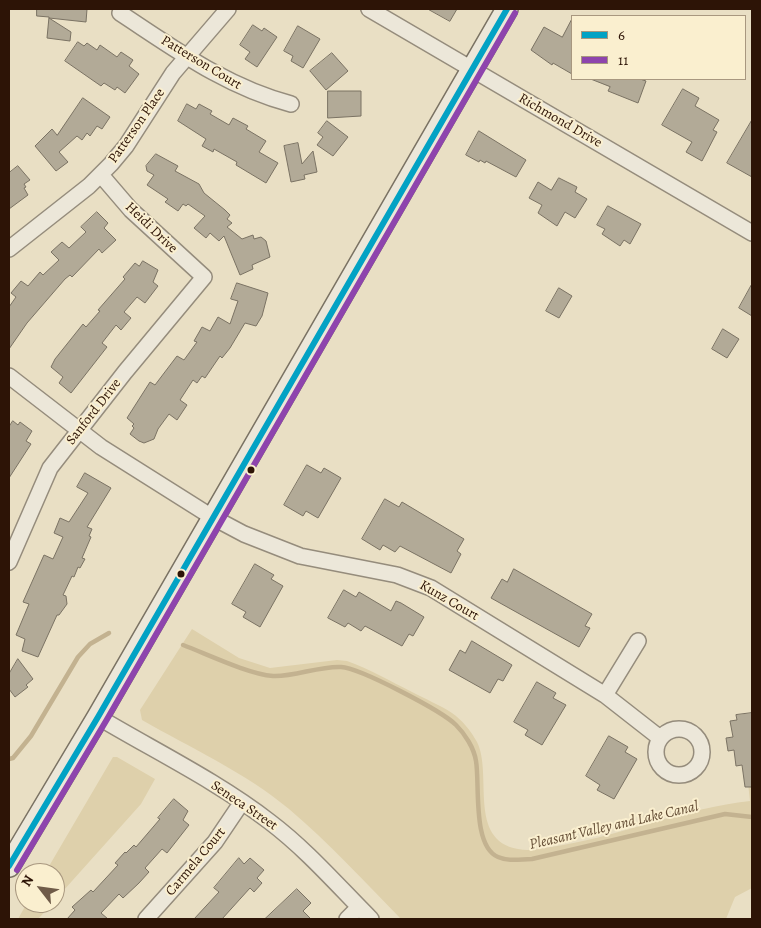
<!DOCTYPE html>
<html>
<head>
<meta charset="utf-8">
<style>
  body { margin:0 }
  #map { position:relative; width:761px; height:928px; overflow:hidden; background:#e9dfc4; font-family:Alegreya,serif }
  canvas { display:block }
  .frame { position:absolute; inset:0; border:10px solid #2d1406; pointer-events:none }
  .legend { position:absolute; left:571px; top:15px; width:175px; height:65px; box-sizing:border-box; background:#faefcf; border:1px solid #a8977f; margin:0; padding:6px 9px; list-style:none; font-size:15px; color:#2d1406 }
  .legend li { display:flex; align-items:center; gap:10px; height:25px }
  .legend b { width:25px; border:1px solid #a8977f }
  .north { position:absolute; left:15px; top:863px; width:50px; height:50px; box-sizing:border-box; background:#faefcf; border:1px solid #a8977f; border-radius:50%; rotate:300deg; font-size:14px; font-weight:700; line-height:20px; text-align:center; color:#2d1406 }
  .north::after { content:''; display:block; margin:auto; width:18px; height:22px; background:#6f5b48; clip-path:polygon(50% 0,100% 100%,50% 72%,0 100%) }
</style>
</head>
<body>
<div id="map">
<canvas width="761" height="928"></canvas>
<div class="frame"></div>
<ul class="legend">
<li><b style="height:6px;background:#02a2c4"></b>6</li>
<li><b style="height:6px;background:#8e44ad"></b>11</li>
</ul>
<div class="north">N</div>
</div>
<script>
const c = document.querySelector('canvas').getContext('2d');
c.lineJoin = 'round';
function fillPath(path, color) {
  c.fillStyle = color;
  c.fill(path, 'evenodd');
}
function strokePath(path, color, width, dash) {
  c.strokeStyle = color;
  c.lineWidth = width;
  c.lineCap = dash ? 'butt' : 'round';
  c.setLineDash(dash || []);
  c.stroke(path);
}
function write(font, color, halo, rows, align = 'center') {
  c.font = font + ' Alegreya,serif';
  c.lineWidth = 4;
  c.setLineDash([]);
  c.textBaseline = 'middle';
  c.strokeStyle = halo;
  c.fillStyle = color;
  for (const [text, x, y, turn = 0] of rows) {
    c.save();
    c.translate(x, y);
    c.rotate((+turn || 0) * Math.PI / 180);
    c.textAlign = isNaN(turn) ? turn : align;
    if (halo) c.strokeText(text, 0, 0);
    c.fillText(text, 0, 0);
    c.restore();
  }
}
fillPath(new Path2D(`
  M192,629L239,658L270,668L337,660L347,661C370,669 390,681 412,692C425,699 440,705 452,713C462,720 471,731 477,742C493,774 467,840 518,849C532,852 548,847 563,845C626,834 686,808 750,801L748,783L752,782V888L735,897L726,919H401C365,882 329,843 289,809C246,773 191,748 142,720L140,710Z
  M113,757H117L155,779L141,804L55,900V873H45Z
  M27,903H53L38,919H18Z`), '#ded0ab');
strokePath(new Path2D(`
  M183,645C207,654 248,674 273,676C295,677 318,666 341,667C360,668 442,711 456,725C465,734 474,748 476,761C480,784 472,846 498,857C509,862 521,859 532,859L725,814L752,817
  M9,759L13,758L31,736L78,657L90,644L109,633`), '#c3b290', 4.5);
const building = new Path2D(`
  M37,9H87L86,22L49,18L71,32L70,41L47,38L49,17L37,16Z
  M428,9H457L450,21Z
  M572,19V74L553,63L552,65L531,50L544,27L562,37Z
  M253,25L262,31L264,28L277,37L257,67L245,59L250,52L240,45Z
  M298,26L320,39L303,68L291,61L293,56L284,51Z
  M78,42L84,46L87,43L97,50L100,45L117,57L121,52L133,60L129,66L139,74L125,93L117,87L115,90L104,83L101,86L65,61Z
  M332,53L348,71L326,90L310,71Z
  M591,79H640L646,81L638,103L608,91L610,87Z
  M683,89L699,98L695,106L719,120L713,130L717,132L702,161L686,152L692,142L662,125Z
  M328,91H361V116L328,118Z
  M83,98L110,117L102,129L97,126L90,136L87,133L82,140L77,136L59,152L68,162L56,171L35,146L52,129L57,135Z
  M187,104L196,109L199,104L212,111L210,114L229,125L233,118L248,126L246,129L266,141L259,152L278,163L266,183L236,165L237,162L214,149L213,152L202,146L206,139L178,121Z
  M752,120V177L727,163Z
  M327,121L348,137L333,156L317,145L323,137L318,133Z
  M479,131L526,160L516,177L486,161L485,163L480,160L479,162L466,155Z
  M298,143L302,164L313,151L317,172L304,175L305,179L291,182L284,146Z
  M156,154L178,166L175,171L199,184L204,193L225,210L230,215L227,219L232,223L227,227L242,239L253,235L254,239L261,237L266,241L270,257L252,265L253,269L240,275L224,236L219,241L210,233L206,238L194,228L205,216L188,204L186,206L183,204L178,211L165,202L168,199L147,185L154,175L147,171L146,166Z
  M18,166L30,180L24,184L26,187L24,188L28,195L9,209V173Z
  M559,178L577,187L575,192L587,199L575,218L565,212L557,226L538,213L542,205L529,198L538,182L551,190Z
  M608,206L641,224L630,244L624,240L620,246L602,234L605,229L597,225Z
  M97,212L108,223L104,228L116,240L102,253L99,249L72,277L70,275L65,279L27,323L9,349V307L16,297L11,293L21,281L28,286L40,272L43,275L59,260L51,252L62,242L69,248L86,232L81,227Z
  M143,261L158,270L153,282L158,286L145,303L137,297L124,312L131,318L121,330L116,325L102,343L107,347L71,393L59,383L63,377L51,367L55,359L83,324L86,327L100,311L98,310L125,279L123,277L135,263L139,266Z
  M237,283L268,293L262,316L256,326L245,323L230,348L222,358L220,356L205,378L202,376L197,383L193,380L180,400L187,405L177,420L169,414L158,429L154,439L144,443L139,441L130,434L134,428L132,426L134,424L127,418L150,382L155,385L177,356L184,360L197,342L194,341L202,327L210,331L218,317L230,324L238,301L231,299Z
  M752,284V316L739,308Z
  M559,288L572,296L559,318L546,311Z
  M723,329L739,339L727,358L712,349Z
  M13,421L18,425L20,422L32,431L26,441L31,444L9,478V427Z
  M307,465L321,473L324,468L341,478L318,518L306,511L303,516L284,505Z
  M85,473L111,488L87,527L92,529L89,536L91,537L82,558L85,559L80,568L78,567L74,577L72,576L63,595L66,596L67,604L59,615H57L38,657L22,651L25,639L16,635L29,604L23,602L44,555L53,559L63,537L54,533L60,518L69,522L88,493L77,487Z
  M385,499L399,507L402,502L464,539L457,551L461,554L451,573L400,546L395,552L383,545L380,550L362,539Z
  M255,564L274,575L271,579L283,586L260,627L243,617L246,612L232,604Z
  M514,569L592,614L585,626L590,628L579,647L491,598L502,579L507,582Z
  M344,590L356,597L359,592L391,611L396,601L401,603L424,617L413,636L409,634L402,646L365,626L361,631L348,623L345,627L328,618Z
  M472,641L512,665L503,681L498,679L490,693L449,670L460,650L465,653Z
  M18,659L33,679L26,685L28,687L15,697L9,689V674Z
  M537,682L556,693L553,698L566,705L542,745L525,735L528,730L514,722Z
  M752,713V787H745L742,765L736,766L734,750L728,751L726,738L733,737L730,721L737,720L736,715Z
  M609,736L628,747L625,752L637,759L614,799L597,790L600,785L586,776Z
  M174,799L188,811L183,820L189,825L167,853L162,849L145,868L149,872L139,883L123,898L119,894L101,913L108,919H67L75,910L72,907L91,890L93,892L118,865L115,863L125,852L126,853L134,845L136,847L160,819L158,818Z
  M239,858L244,864L250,858L264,870L257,878L262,883L254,892L250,888L222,919H194L219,892L214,888Z
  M297,889L311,903L303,911L311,919H265Z`);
fillPath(building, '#b2aa97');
strokePath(building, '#7a7263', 1);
const minor = new Path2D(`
  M122,9L120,13C175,49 226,87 291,104
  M369,9L752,233
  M9,249L89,186L111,164L126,146L173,73L228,9
  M9,376L101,447L212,517L244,534L300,556L397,575L431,588L605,695L660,738
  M9,562L50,468L125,372L204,277L131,210L101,175
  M605,695L638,641
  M98,717C155,751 217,781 270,822C307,850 338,886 371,919
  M656 752a23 23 0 1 1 46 0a23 23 0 1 1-46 0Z
  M146,919L215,842L242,802
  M347,919L359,907`);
const secondary = new Path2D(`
  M9,866L98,717L507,9`);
strokePath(minor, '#958c7c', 18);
strokePath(secondary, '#7a7263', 24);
strokePath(minor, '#ece7d9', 15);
strokePath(secondary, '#ece7d9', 21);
strokePath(new Path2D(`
  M9,866L98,717L507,9`), '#02a2c4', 6);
strokePath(new Path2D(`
  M17,870L106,721L515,13`), '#8e44ad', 6);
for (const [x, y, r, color] of [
  [251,470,4.5,"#2d1406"],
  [181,574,4.5,"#2d1406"]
]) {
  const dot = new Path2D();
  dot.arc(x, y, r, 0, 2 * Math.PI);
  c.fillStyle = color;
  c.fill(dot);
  strokePath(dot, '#faefcf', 2);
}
write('14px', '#2d1406', '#faefcf', [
  ["Patterson Court",201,63,31],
  ["Richmond Drive",560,121,30],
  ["Patterson Place",137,126,-55],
  ["Heidi Drive",151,228,44],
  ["Sanford Drive",94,412,-52],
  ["Kunz Court",449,601,30],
  ["Seneca Street",244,806,34],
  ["Carmela Court",196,862,-50]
]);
write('italic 15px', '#634c34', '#faefcf', [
  ["Pleasant Valley and Lake Canal",614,826,-13]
]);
</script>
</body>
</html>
